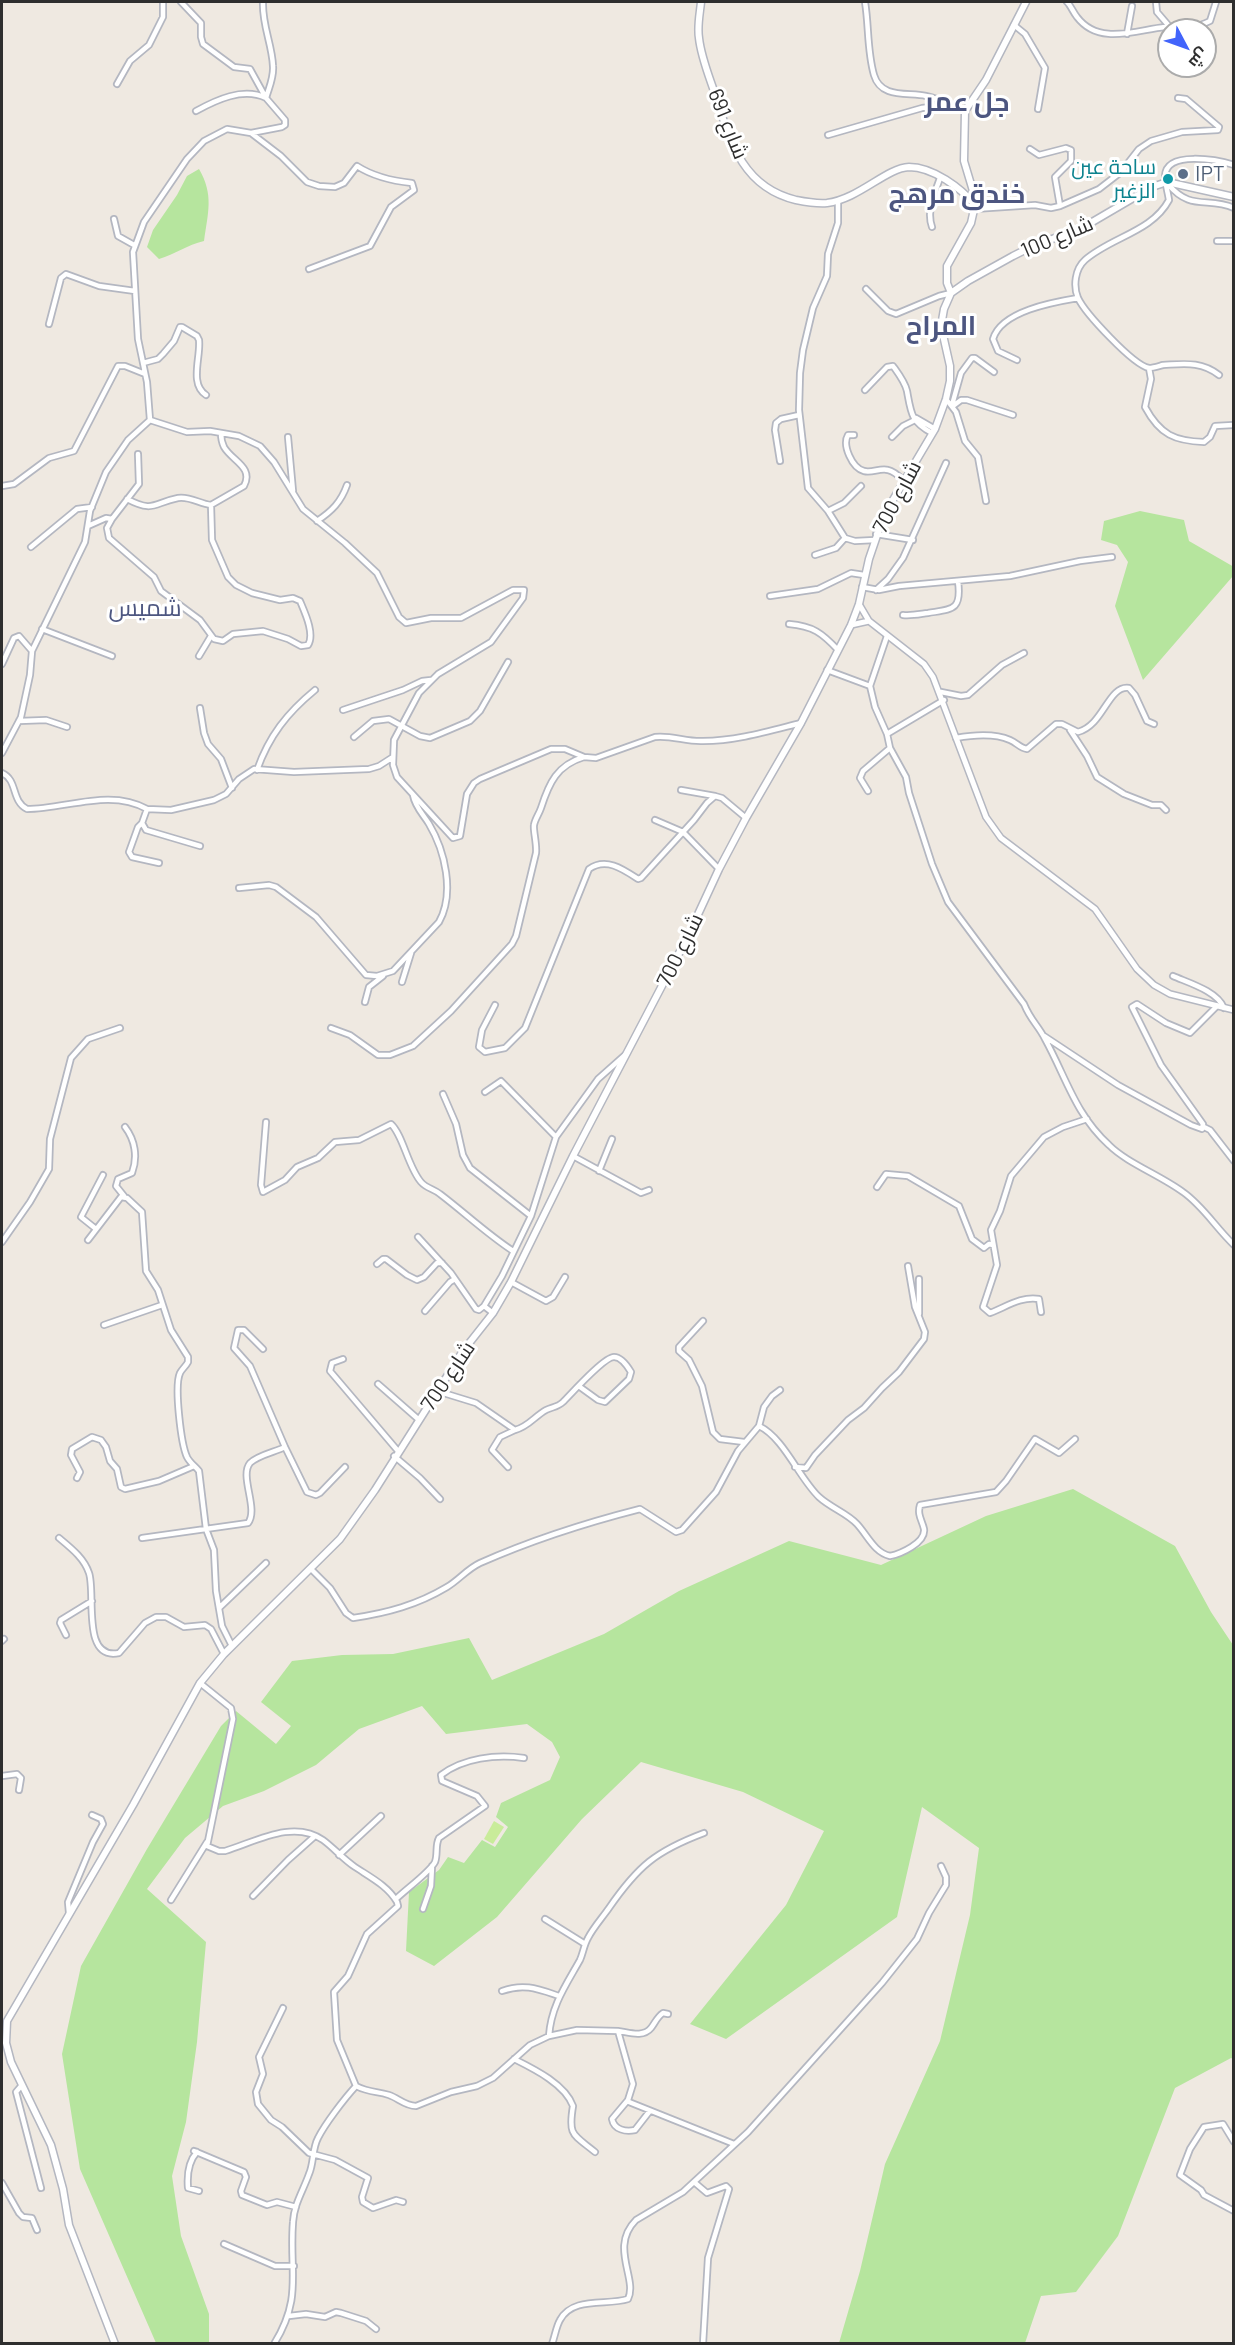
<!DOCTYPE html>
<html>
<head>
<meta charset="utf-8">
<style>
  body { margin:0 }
  #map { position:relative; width:1235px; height:2345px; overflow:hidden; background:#efe9e1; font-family:Barlow,Cairo,sans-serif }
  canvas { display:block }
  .frame { position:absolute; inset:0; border:3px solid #2e2e2e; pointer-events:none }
  .north { position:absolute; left:1157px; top:18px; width:60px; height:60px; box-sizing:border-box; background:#fff; border:2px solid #ababab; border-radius:50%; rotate:131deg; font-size:16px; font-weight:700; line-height:24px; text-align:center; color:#2e2e2e }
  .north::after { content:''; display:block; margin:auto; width:21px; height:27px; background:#4264fb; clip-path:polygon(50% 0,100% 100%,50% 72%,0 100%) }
</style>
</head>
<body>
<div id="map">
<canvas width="1235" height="2345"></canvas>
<div class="frame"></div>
<div class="north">ش</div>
</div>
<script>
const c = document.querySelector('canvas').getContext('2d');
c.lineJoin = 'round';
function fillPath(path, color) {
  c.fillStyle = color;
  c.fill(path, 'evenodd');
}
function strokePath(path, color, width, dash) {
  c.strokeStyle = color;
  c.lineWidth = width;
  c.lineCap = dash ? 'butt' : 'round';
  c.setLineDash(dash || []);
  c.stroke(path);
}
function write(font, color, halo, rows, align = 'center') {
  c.font = font + ' Barlow,Cairo,sans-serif';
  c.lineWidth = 6;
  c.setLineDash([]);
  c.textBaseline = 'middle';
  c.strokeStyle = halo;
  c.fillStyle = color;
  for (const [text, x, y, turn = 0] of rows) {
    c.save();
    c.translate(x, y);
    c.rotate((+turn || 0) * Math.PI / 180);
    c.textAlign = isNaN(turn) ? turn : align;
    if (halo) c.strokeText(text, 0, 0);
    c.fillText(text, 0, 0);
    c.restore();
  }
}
fillPath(new Path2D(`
  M199,169C214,195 208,212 204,241C187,245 175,254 159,259L147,247L153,230L177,195L187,176Z
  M1140,511L1184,520L1189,541L1234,567L1233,576L1143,680L1115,606L1128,562L1117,545L1101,540L1104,521Z
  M1073,1489L1175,1546L1211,1612L1233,1645V2059L1231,2058L1175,2088L1118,2236L1076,2292L1041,2296L1025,2343H839L860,2271L885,2164L940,2041L970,1915L979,1848L922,1807L897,1917L726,2039L690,2024L786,1905L824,1831L743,1792L641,1762L582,1819L497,1917L434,1966L406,1951L409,1892L439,1870L448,1857L464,1863L482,1840L495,1847L508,1827L496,1817L501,1803L550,1780L560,1757L552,1742L527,1724L446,1734L422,1706L359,1729L316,1765L264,1791L223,1806L185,1838L147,1889L206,1942L197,2042L186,2122L172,2176L181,2236L209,2314V2343H156L80,2169L62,2054L81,1966L147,1849L221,1726L236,1711L276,1744L291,1726L261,1702L292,1661L342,1655L393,1654L469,1638L492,1680L604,1634L679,1591L789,1541L881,1565L986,1516Z`), '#b6e59e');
fillPath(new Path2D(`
  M494,1821L504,1827L493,1844L484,1839Z`), '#c9ec9a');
const minor = new Path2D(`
  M181,2L201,23V37L203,44L234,67L250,69L266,98L285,120V125L282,127L251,133
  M865,2C869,26 867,51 874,75C881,99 908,92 926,96C940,99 953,106 965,111
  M1067,2C1071,6 1073,12 1077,17C1099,46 1136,30 1165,27C1185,24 1187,32 1210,21L1216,2
  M1156,2L1157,12L1169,26
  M1014,25L1025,34L1045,68L1038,109
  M1127,34L1132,6
  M117,84L130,61L149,45L163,17V2
  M196,111C216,100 243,87 266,98C269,87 274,78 273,66C272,44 262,25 263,2
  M828,135L922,108L947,105
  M1030,149L1039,155L1066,148L1071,150V161L1055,177L1060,206
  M1168,184C1191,212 1208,196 1234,208
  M838,202V223L828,254L827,276L813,308L803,350L800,373L799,410L808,488L828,511L845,538L855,541L875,540
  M974,209L1035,205L1051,208L1060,206L1099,189L1121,172L1139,149L1151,141L1182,132L1218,130L1219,127L1186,99L1178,98
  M114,219L118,236L134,245
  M932,227C926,210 935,193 940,178
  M1217,241H1234
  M866,289L888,311L896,314L939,296L951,293
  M49,324L61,278L66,274L99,286L135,291
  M1017,360L998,351L993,339C1001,311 1054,302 1078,298
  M143,363L158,359L163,354L174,341L180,327H182L197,336L199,340C201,357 189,384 206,395
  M1149,368L1151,379L1145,407C1160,435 1175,441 1204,442L1210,437L1215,426L1233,425
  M1219,375C1201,361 1184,364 1163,365C1159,366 1153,368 1149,368C1133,365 1085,313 1078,298C1073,286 1075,269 1085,260C1111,237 1152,232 1169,200C1168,193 1165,183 1165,176C1166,150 1218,160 1234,165
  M865,390L887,367L893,366C898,373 905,382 907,391C911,413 911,422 932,433
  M946,399L956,412L965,441L978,457L986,501
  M952,405L961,373L972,358H975L994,372
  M953,406L961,400H967L1013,415
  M916,418L935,429
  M150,420L147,382L138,339L133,252L144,222L187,159L204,141L227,129L251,133L281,156L307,182L319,186L335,187L344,183L357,166C374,177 393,181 412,183L414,190L391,207L370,246L309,269
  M854,435H848C842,445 852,468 864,471C872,473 880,468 888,470C894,471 900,477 904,481
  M288,437L293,491
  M892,437L903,426L917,419
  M780,461L775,430L776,423L781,419L799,415
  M2,486L14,484L49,458L74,451L118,366H125L145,374
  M127,499C154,513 153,503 178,498C190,496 200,504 211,505
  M828,511L844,503L861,486
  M112,519L107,528L109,538L154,577L161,591L200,620L214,639L223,641L233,634L263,631L288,639L301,646L308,645C315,634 305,613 300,601L293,598L280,600L252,593L236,585L228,577L212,540L211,505L244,486C254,467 232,461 224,447C222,443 221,438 221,433
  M317,521C332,511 341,502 347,485
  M88,526L106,518L112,519L139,484L138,454
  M876,534L913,540
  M31,547L77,509L92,507
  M815,555L836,548L845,538
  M862,587L879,590L899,586L1010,576L1080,561L1112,557
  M876,590L888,579L903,558L946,463
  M770,596L818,589L851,573L864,575
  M903,615C911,616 920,614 928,613C952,609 962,611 958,581
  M789,624C813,626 822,633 838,650
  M42,629L112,656
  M887,636L870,686L875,707L887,734L890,748L906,777L909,793L932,864L948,902L1024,1004C1031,1021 1038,1025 1045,1039C1066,1077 1075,1114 1109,1145C1127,1163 1160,1175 1183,1192C1203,1206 1216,1228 1234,1245
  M199,656L211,636
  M2,664L14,638L19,636L32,651
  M827,670L870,686
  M941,692L961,696L968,695L1002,665L1024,653
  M200,708L204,733L208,744L221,759L232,788
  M343,710L403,690L422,681L431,680
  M19,721L46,720L67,727
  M1070,730L1087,756L1097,777L1124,794L1152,805H1161L1166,810
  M887,734L944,700
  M354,737L373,721L389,719L420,736L430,738L470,721L480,711L508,662
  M956,738C973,735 994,733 1010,740C1017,743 1020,748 1027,749L1056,724H1062L1078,732C1104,725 1108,685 1129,688L1135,695L1147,721L1154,724
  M2,753L21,717L30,675L32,651L85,542L90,511L106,472L128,440L150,420L187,432L210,431L239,436L260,446L274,462L303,509L345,543L377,573L399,617L406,623L431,618H461L513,590H524L523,598L491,642L438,674L419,693L394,740L393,765L397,777L453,838L460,836L467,794L474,783L480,779L551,749H565L584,757L596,758L655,737C671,735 687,742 703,741C736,741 769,731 801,723
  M257,770C269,736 287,713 315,690
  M2,773C18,780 11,801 27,809C66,809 110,788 147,809L142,823L146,830L200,846
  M681,790L715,796
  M868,791L860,778L863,771L890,748
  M147,809L171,810L214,800L226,794L239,779L254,769L294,772L369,769L379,766L393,757
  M655,820L683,832L719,869
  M142,823L138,827L129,852L132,857L159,863
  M239,888L269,885L276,887L316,917L366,975L377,976L393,971L439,922C455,893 445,851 429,824C423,814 415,807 413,795
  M1173,976C1189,983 1217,991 1224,1008
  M402,982L411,953
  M365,1002L369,987L383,976
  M495,1005L482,1030L479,1047L485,1052L505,1048L525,1028L589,869C606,857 623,869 638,879L641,878L694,820L707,803L715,796L722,798L746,818
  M331,1028L350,1035L378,1055H390L413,1046L451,1011L512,944L516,936L536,853C537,844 533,830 534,825C535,819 539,814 541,808C549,783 557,765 584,757
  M1044,1036L1118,1085L1191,1125L1202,1129L1203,1124L1161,1065L1132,1007L1137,1004L1166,1023L1190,1033L1217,1006
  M485,1092L501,1081L503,1083L556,1137
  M443,1094L456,1124L463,1155L470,1168L531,1216
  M266,1122L261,1185L263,1192L285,1180L297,1167L318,1158L335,1142L359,1140L391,1124C403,1135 408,1167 421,1182C426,1188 434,1189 440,1194C465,1213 487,1234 513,1251
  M1204,1127L1210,1130L1234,1161
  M573,1156L641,1193L649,1190
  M599,1171L612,1139
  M877,1187L886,1174L908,1176L959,1206L972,1239L984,1248L989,1244L993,1245
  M124,1196L116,1186L118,1179L132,1173C138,1157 135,1140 125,1127
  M96,1229L81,1217L103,1175
  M418,1237L451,1273L476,1309L479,1310L484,1306
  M88,1240L121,1197L127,1198L142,1212L146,1271L158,1290L171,1330L188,1357V1362C186,1366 182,1369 180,1373C174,1386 181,1444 187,1457C190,1463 195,1466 199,1471L206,1529L214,1550L216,1591L222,1626L232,1646
  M2,1242L30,1202L49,1169L50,1139L71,1058L88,1039L120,1028
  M377,1264L383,1259H386L407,1275L417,1280L424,1277L437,1263H442
  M511,1282L546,1301L553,1297L565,1277
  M425,1311L450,1282L455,1279
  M1041,1312L1039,1299C1021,1296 1006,1307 990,1313L983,1307L997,1265L991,1230L1000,1211L1011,1176L1044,1137L1063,1127L1087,1119
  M493,1313L484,1306L502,1276L531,1216L556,1137L598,1079L625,1055
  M919,1314V1279
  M703,1321L679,1347V1351L689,1360L702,1386L713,1432L720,1439L744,1442
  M104,1325L162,1305
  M263,1349L244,1330H238L234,1348L250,1366L285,1447L307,1492L316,1495L320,1493L345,1467
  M343,1359L332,1363L330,1371L398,1451
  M378,1384L418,1419
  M437,1391L476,1403L515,1430C528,1427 535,1416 546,1410C552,1407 558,1407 563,1402C571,1394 604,1357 614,1357C621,1357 628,1367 631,1372L629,1379L605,1402L598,1400L580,1387
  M759,1426C784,1438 799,1478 819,1497C831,1508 847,1513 857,1524C868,1536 874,1552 890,1556C900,1554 926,1543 924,1529C922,1520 917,1515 920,1505L996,1492L1006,1481L1035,1439L1059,1453L1075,1439
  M394,1456L420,1478L440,1499
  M508,1467L492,1450L500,1437L515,1430
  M795,1467L806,1468L815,1455L848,1420L864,1408L882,1388L899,1372L924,1339L925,1332L915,1307L908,1266
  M77,1478L80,1472L71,1455L72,1449L92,1437L101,1440L106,1447L110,1461L117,1469L121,1487L125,1489L159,1481L194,1466
  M59,1538C71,1548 84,1558 89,1573C96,1593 81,1661 119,1653L145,1623L156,1617H166L184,1627L205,1625L211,1629L224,1654
  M142,1538L248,1523C259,1509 239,1476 250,1463C258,1455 275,1452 285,1447
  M311,1569L330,1588L346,1613L353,1618C387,1613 417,1605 447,1587C459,1580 467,1569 480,1563C532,1540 585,1523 640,1509L676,1532L682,1530L716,1492L738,1451L759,1426L764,1407L772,1396L780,1390
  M219,1608L266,1563
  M66,1635L60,1623L61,1620L92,1601
  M2,1641L4,1639
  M200,1683L231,1708L233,1719L207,1846L219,1851H225C255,1842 293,1819 323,1840C334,1848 343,1859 355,1867C370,1877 388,1886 397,1902L398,1906L367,1934L348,1976L334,1992L337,2040L356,2086
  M2,1776L17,1774L21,1778L19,1790
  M339,1855L381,1816
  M253,1896L288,1860L315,1836
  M396,1899C405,1890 430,1872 435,1862C438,1854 435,1845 439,1838L485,1806L477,1796L442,1781L441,1775C463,1758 496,1754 524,1758
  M171,1900L207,1842
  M423,1909L431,1886L432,1866
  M69,1913L68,1902L93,1842L103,1824L101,1819L92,1815
  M545,1919L585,1944
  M502,1991C524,1983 538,1989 559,1996
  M283,2008L259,2057L263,2074L256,2092L258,2104L271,2120L282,2127L309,2153L335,2160L368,2178L362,2197L363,2202L373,2208L396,2200L403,2202
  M618,2031C628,2032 643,2038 651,2028C655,2023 657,2017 663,2013L668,2014
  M549,2036C551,2006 566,1985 580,1960C583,1953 584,1945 588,1938C593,1928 602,1918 609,1908C638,1866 656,1851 704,1833
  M514,2059C534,2069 565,2084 573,2106C568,2136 573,2134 595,2152
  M22,2085L16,2092L41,2188
  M628,2100L612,2119C614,2130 626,2132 635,2130L649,2112
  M1234,2142L1223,2124L1204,2127L1190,2149L1180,2175L1201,2190L1204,2195L1234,2211
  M194,2151L244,2172L246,2177L241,2191L242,2195L267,2205L277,2202L296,2207
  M197,2152C188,2162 187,2176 188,2188L199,2191
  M694,2182L707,2193L726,2186L729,2189L708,2258L703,2344
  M2,2183L19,2213L23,2217L32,2218L37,2230
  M224,2244L275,2266H294
  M289,2316L306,2314L325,2317L336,2312L341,2313L366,2321L376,2329
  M274,2344C303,2297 289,2272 293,2222C294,2204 303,2191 309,2174C314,2163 312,2149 318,2138C325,2124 344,2099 356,2086C370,2093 377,2091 389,2095C398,2098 405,2106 416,2106L451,2092L477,2086L493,2078L530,2045L549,2036L577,2030L618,2031L633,2084L628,2100L629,2102L734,2144
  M552,2344C555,2336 556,2327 560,2320C573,2296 607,2306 628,2299C638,2279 609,2247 636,2220L683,2192L748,2132L882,1983L917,1939L929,1913L946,1885V1877L941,1866`);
const tertiary = new Path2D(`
  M859,604L869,621L924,664L933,677L986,817L1001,838L1095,909L1137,969L1154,985L1170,994L1234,1010
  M851,625L869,621`);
const secondary = new Path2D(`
  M701,2C700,13 697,26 699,38C701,57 709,76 715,94C730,141 742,187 796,200C806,202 816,204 827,203C859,199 886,168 909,167C933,167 961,188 975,205
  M951,293L947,283V266L971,223L975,205L973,191L964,161L965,111L986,80L1026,2
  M115,2344L69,2225L63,2189L51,2145L11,2062L6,2043L7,2021L133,1805L200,1683L224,1654L340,1539L375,1490L463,1351L493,1313L511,1282L573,1156L688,936L719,869L746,818L801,723L851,625L859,604L869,559L884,515L935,429L946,399L950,381V366L941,326L944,309L951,293L968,281L1013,256L1033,246L1082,228L1152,187L1167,182L1234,197`);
strokePath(minor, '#b4b7c1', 8);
strokePath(tertiary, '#b4b7c1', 8);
strokePath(secondary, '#b4b7c1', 9);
strokePath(minor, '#fff', 4.5);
strokePath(tertiary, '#fff', 5);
strokePath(secondary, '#fff', 6);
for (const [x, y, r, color] of [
  [1183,174,6,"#5c6f8a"],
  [1168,179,6,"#0f9aa8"]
]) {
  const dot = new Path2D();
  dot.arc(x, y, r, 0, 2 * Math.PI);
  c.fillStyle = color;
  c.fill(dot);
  strokePath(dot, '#fff', 2);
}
write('21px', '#2e2e2e', '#fff', [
  ["شارع 691",728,124,68],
  ["شارع 100",1057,237,-23],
  ["شارع 700",897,497,-62],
  ["شارع 700",680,950,-64],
  ["شارع 700",448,1376,-56]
]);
write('21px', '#0d838f', '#fff', [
  ["ساحة عين",1156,167],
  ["الزغير",1156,191]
], 'right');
write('21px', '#4e5e75', '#fff', [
  ["IPT",1195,174]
], 'left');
write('24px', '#4d5680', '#fff', [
  ["شميس",145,608]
]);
write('bold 27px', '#4d5680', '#fff', [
  ["جل عمر",967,102],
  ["خندق مرهج",957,194],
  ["المراح",941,326]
]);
</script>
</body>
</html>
